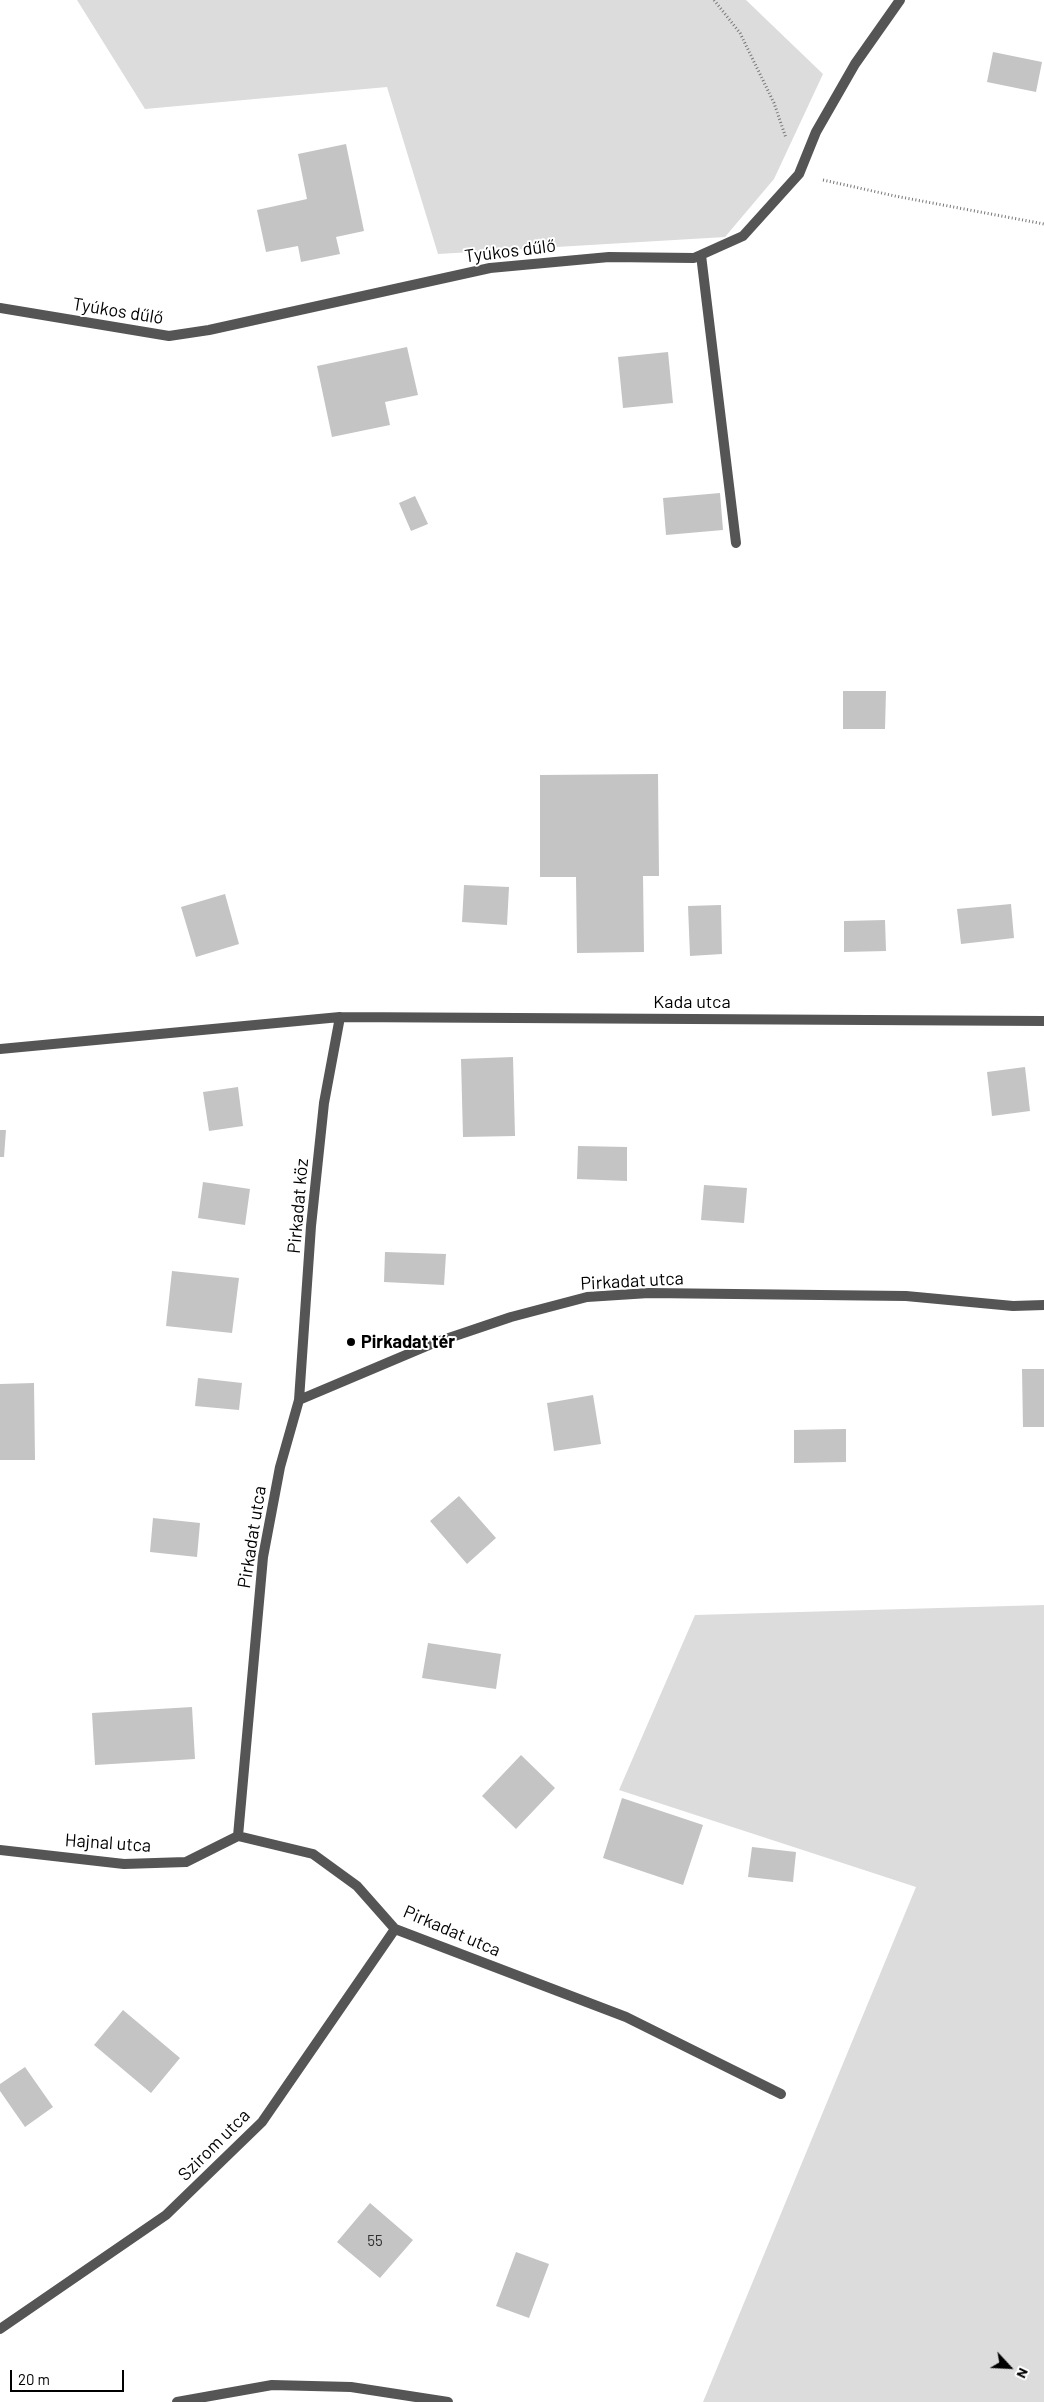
<!DOCTYPE html>
<html>
<head>
<meta charset="utf-8">
<style>
  body { margin:0 }
  #map { position:relative; width:1044px; height:2402px; overflow:hidden; background:#fff; font-family:Barlow,sans-serif }
  canvas { display:block }
  .north { position:absolute; left:984px; top:2342px; width:50px; height:50px; -webkit-text-stroke:4px #fff; paint-order:stroke; rotate:115deg; font-size:14px; font-weight:700; line-height:20px; text-align:center; color:#000 }
  .north::after { content:''; display:block; margin:auto; width:18px; height:22px; background:#000; clip-path:polygon(50% 0,100% 100%,50% 72%,0 100%) }
  .scale { position:absolute; left:10px; top:2370px; width:114px; height:22px; box-sizing:border-box; border:2px solid #000; border-top:0; padding-left:6px; font-size:15px; line-height:18px; white-space:nowrap; color:#000; -webkit-text-stroke:4px #fff; paint-order:stroke }
</style>
</head>
<body>
<div id="map">
<canvas width="1044" height="2402"></canvas>
<div class="north">N</div>
<div class="scale">20 m</div>
</div>
<script>
const c = document.querySelector('canvas').getContext('2d');
c.lineJoin = 'round';
function fillPath(path, color) {
  c.fillStyle = color;
  c.fill(path, 'evenodd');
}
function strokePath(path, color, width, dash) {
  c.strokeStyle = color;
  c.lineWidth = width;
  c.lineCap = dash ? 'butt' : 'round';
  c.setLineDash(dash || []);
  c.stroke(path);
}
function write(font, color, halo, rows, align = 'center') {
  c.font = font + ' Barlow,sans-serif';
  c.lineWidth = 4;
  c.setLineDash([]);
  c.textBaseline = 'middle';
  c.strokeStyle = halo;
  c.fillStyle = color;
  for (const [text, x, y, turn = 0] of rows) {
    c.save();
    c.translate(x, y);
    c.rotate((+turn || 0) * Math.PI / 180);
    c.textAlign = isNaN(turn) ? turn : align;
    if (halo) c.strokeText(text, 0, 0);
    c.fillText(text, 0, 0);
    c.restore();
  }
}
fillPath(new Path2D(`
  M77,0H746L823,74L774,179L725,237L438,254L387,87L145,109Z
  M1044,1605V2402H703L916,1887L619,1790L695,1615Z`), '#dcdcdc');
fillPath(new Path2D(`
  M993,52L1042,62L1036,92L987,82Z
  M346,144L364,231L336,237L340,254L301,262L298,246L266,252L257,210L307,199L298,154Z
  M407,347L418,395L385,402L390,425L332,437L317,366Z
  M668,352L673,403L623,408L618,357Z
  M720,493L723,530L666,535L663,498Z
  M415,496L428,524L411,531L399,503Z
  M843,691H886L885,729H843Z
  M658,774L659,876H643L644,952L577,953L576,877H540V775Z
  M464,885L509,887L507,925L462,922Z
  M225,894L239,944L196,957L181,907Z
  M1011,904L1014,938L961,944L957,909Z
  M721,905L722,954L690,956L688,906Z
  M885,920L886,951L844,952V921Z
  M513,1057L515,1136L463,1137L461,1059Z
  M1025,1067L1030,1111L992,1116L987,1072Z
  M238,1087L243,1126L209,1131L203,1092Z
  M0,1130H6L4,1157H0Z
  M578,1146L627,1147V1181L577,1179Z
  M203,1182L250,1189L245,1225L198,1218Z
  M704,1185L747,1188L744,1223L701,1220Z
  M385,1252L446,1254L444,1285L384,1282Z
  M172,1271L239,1278L232,1333L166,1326Z
  M1022,1369H1044V1427H1023Z
  M198,1378L242,1383L239,1410L195,1406Z
  M34,1383L35,1460H0V1384Z
  M593,1395L601,1444L554,1451L547,1403Z
  M846,1429V1462L794,1463V1430Z
  M459,1496L496,1538L467,1564L430,1521Z
  M153,1518L200,1523L197,1557L150,1552Z
  M428,1643L501,1654L496,1689L422,1678Z
  M192,1707L195,1759L95,1765L92,1713Z
  M521,1755L555,1788L516,1829L482,1796Z
  M622,1798L703,1825L683,1885L603,1858Z
  M752,1847L796,1852L793,1882L748,1877Z
  M123,2010L180,2058L151,2093L94,2045Z
  M25,2067L53,2107L25,2127L0,2091V2084Z
  M370,2203L413,2240L380,2278L337,2242Z
  M516,2252L549,2264L529,2318L496,2306Z`), '#c4c4c4');
strokePath(new Path2D(`
  M714,0L740,33L774,103L786,138
  M823,180L895,196L1044,224`), '#777', 3, [1, 2.5]);
strokePath(new Path2D(`
  M701,255L736,543
  M0,308L169,336L209,330L490,268L609,257L694,258L743,236L799,174L816,132L855,64L900,0
  M0,1049L340,1017L1044,1021
  M299,1400L311,1226L324,1103L340,1017
  M238,1836L263,1557L280,1467L299,1400L434,1343L511,1317L587,1297L649,1293L906,1296L1013,1306L1044,1305
  M238,1836L313,1854L357,1886L395,1929L626,2017L781,2094
  M0,1850L124,1864L186,1862L238,1836
  M0,2329L166,2215L262,2122L395,1929
  M177,2402L272,2385L351,2387L448,2402`), '#555', 10);
for (const [x, y, r, color] of [
  [351,1342,5,"#000"]
]) {
  const dot = new Path2D();
  dot.arc(x, y, r, 0, 2 * Math.PI);
  c.fillStyle = color;
  c.fill(dot);
  strokePath(dot, '#fff', 2);
}
write('15px', '#313131', null, [
  ["55",375,2241]
]);
write('18px', '#000', '#fff', [
  ["Tyúkos dűlő",510,251,-7],
  ["Tyúkos dűlő",118,311,9],
  ["Kada utca",692,1002],
  ["Pirkadat köz",298,1206,-85],
  ["Pirkadat utca",632,1281,-3],
  ["Pirkadat utca",252,1537,-81],
  ["Hajnal utca",108,1843,4],
  ["Pirkadat utca",452,1931,23],
  ["Szirom utca",214,2145,-45]
]);
write('bold 18px', '#000', '#fff', [
  ["Pirkadat tér",361,1342]
], 'left');
</script>
</body>
</html>
